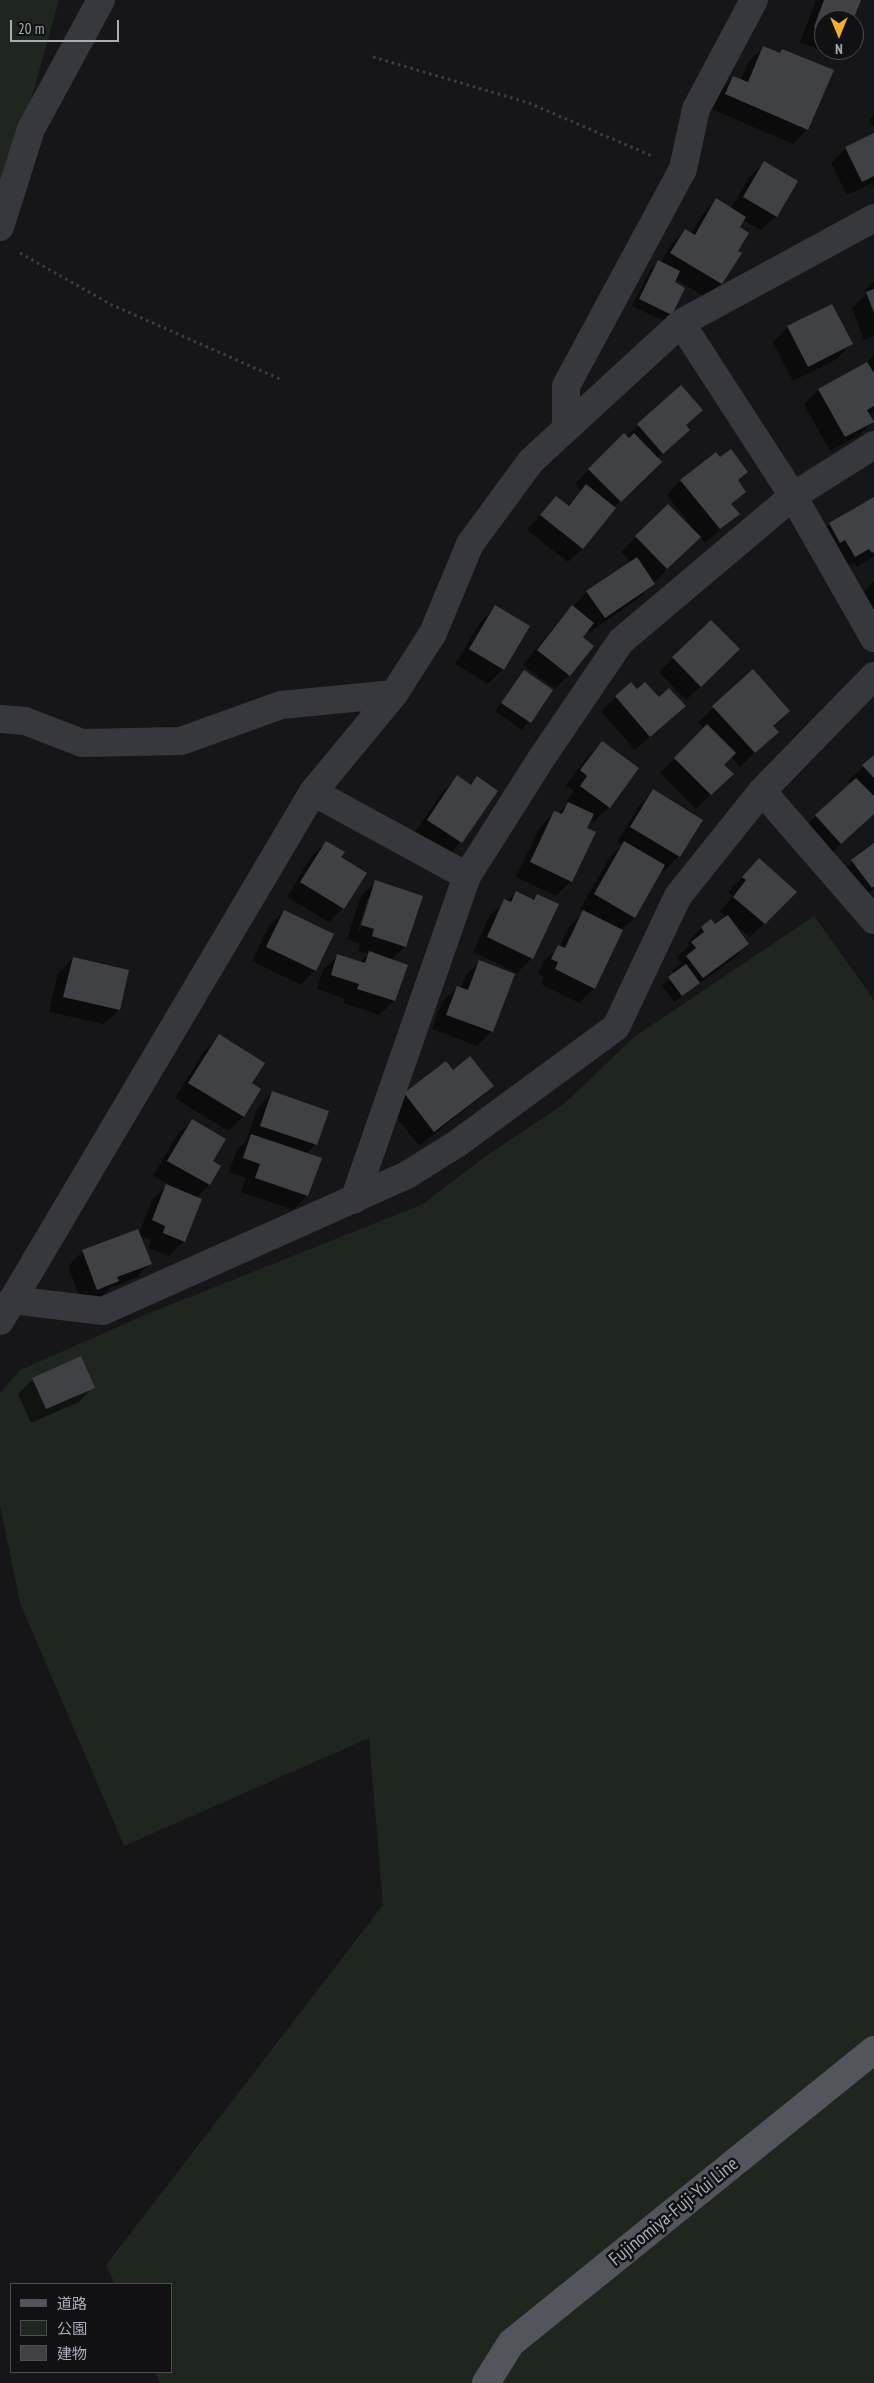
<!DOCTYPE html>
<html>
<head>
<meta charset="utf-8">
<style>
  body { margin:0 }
  #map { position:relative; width:874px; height:2383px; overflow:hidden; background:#161618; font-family:"PT Sans Narrow","Noto Sans JP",sans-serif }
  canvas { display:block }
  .legend { position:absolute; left:10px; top:2283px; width:162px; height:90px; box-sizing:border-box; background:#111113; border:1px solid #4d4f55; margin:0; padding:6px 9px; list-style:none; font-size:15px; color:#a8adb8 }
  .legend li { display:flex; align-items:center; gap:10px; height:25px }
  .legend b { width:25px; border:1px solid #4d4f55 }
  .north { position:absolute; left:814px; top:10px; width:50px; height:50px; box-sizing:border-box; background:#111113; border:1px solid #4d4f55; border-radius:50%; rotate:180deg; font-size:14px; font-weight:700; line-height:20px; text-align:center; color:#a8adb8 }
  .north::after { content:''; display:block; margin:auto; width:18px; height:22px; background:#f2b134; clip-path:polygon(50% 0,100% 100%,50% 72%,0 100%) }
  .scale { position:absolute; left:10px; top:20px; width:109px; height:22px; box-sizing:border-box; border:2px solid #a8adb8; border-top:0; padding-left:6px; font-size:15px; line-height:18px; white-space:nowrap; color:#a8adb8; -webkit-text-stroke:4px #111113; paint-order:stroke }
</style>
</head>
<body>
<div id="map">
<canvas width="874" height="2383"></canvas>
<ul class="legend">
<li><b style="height:6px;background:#53555c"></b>道路</li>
<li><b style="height:14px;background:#1e261f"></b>公園</li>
<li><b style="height:14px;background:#404145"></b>建物</li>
</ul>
<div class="north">N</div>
<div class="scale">20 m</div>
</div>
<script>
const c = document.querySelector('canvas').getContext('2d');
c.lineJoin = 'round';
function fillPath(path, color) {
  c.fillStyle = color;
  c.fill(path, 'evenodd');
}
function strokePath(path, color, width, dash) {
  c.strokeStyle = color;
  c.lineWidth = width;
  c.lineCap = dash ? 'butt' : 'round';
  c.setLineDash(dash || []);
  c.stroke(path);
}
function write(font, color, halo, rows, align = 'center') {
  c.font = font + ' "PT Sans Narrow",sans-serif';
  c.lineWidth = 5;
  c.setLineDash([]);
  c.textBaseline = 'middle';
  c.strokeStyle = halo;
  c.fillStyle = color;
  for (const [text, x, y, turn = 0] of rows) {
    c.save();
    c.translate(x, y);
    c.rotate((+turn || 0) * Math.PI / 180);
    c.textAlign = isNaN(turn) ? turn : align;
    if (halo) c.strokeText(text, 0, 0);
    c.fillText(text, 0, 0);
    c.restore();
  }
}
fillPath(new Path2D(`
  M0,0H59L0,211Z
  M814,916L874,1000V2383H160L155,2372H171V2284H115L106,2265L383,1905L369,1738L124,1846L20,1603L0,1505V1393L20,1370L152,1312L423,1204L483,1158L564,1104L634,1037Z`), '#1e261f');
fillPath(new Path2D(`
  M816,0H860L852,20H824V50H834L830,54L800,42Z
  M763,48L778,54L782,50L807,129L793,144L711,109L719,92L733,77L741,80L748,62Z
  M874,114V127L869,119Z
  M874,135V187L872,183L847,195L831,163L846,148Z
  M764,163L776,216L761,230L743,220L738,227L736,251L721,283L707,298L675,279L671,314L664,321L632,306L651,269L658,262L660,263L671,245L685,230L691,234L702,215L716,200L731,209L749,177Z
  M874,281V336L864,340L852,308L867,293L865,290Z
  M788,327L851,344L837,359L793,381L773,342Z
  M874,355V411L869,415L872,422L858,436L830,451L804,404L818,390L864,365Z
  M681,387L685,426L688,430L657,459L660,462L613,508L583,548L568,562L527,530L556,497L567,506L581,491L575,484L624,435L626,437Z
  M720,459L747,472L737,481L745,491L731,505L738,514L705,543L699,536L639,598L590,632L588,629L581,637L569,675L555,689L523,665L558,622L587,592L631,562L621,552L668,505L690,527L691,526L667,495L681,480Z
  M874,498V556L857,567L854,563L840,570L815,538L830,524Z
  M874,581V617L862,594Z
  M495,607L503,669L488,684L455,664L481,622Z
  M673,658L724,664L686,700L659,672Z
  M753,671L789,711L772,727L777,732L740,767L731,757L723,765L732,774L696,809L660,773L705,729L698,722Z
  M524,672L552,690L522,730L495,711Z
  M631,683L637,691L684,706L635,750L601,711Z
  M602,742L638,768L609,807L594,822L590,819L586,829L594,833L571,881L556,896L516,877L540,827L555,812L558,814L568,803L566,802L574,791L566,785L587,757Z
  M874,757V813L826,858L801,830L851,784L848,781Z
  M458,777L470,785L477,778L461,842L446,857L413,835L443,791Z
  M653,791L679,856L664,871L662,869L634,918L621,931L594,988L579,1003L541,984L544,977L538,974L544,961L559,947L569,927L584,912L580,909L610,857L622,845L617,842L639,806Z
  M326,842L340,858L343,908L329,922L287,897L311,857Z
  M874,844V889L857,901L837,875Z
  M759,860L795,892L750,937L735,925L748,944L733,959L674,1002L662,985L675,974L672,971L681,963L677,957L689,946L687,943L701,928L711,921L715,926L726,917L719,912L733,896L728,892Z
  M376,882L405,946L391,960L406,965L394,1001L379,1015L343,1003L345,999L317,989L323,970L338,956L359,963L368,954L358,951L360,944L347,939L361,896ZM368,898H371L360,931L358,930Z
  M516,893L532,900L537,895L532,958L517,973L473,952L490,915Z
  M284,911L315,970L301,985L252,961L269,926Z
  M73,958L128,971L118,1010L104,1024L49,1012L58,973Z
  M480,962L492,1031L477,1046L432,1029L442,1002L457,988L460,989L465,976Z
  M220,1035L251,1084L260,1090L243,1117L228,1131L175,1098L205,1050Z
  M452,1072L492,1085L477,1100L419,1146L390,1109L404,1094Z
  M273,1092L316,1144L306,1154L307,1196L293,1210L241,1192L246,1178L229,1172L237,1150L246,1141L258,1107Z
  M192,1120L212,1161L219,1166L209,1185L196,1198L184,1241L169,1256L149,1248L151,1240L140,1236L150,1263L136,1278L110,1288L102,1296L82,1303L68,1266L82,1252L138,1230L139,1233L152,1200L168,1184L153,1176L177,1135Z
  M33,1379L93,1387L79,1402L31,1423L18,1394Z`), '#0007');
fillPath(new Path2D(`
  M824,0H861L853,20H824V31L814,27Z
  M763,46L780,53L782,49L834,70L808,130L725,94L733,76L748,82Z
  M874,133V176L862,182L845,147Z
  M764,161L798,181L777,217L743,197Z
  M716,198L746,217L740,227L749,233L738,251L742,253L722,284L670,253L685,229L695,235Z
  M658,260L680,271L675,282L685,288L672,315L639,299Z
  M874,289V313L866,292Z
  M832,304L853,344L808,367L787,326Z
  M867,362L874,373V406L867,410L874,422L845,437L818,389Z
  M681,385L703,410L686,425L690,430L663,454L637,424Z
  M624,433L629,438L634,433L662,462L621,502L588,469Z
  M731,449L748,472L738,480L746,492L731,504L740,514L720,529L680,480L716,452L720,457Z
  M586,484L616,508L583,549L540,515L556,496L569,506Z
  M874,497V552L872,553L869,549L855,557L845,540L840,543L829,523Z
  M668,504L701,537L667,569L635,536Z
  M637,557L655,584L605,618L586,591Z
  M495,605L530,626L504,670L469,649Z
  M572,605L594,623L583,637L594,646L570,676L537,650Z
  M711,620L740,649L701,687L672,657Z
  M753,669L790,711L773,726L779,732L755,753L712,706Z
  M524,670L553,690L531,723L501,703Z
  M631,682L637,689L645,682L659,697L669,688L686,706L650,737L615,696Z
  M707,724L736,753L724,765L734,774L711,795L674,758Z
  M602,741L639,768L610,808L580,786L587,776L580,770Z
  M874,755V778L862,765Z
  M457,775L471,785L477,776L498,791L462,843L427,820Z
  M856,778L874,796V814L841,844L815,815Z
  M653,789L703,820L680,857L630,827Z
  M568,802L594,814L587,828L596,832L572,882L530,862L554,811L562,814Z
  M326,841L345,852L341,857L367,873L344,909L300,882Z
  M624,841L665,865L635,918L594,894Z
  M874,843V886L872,888L851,860Z
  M759,858L797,892L765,924L733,897L746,880L742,877Z
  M375,880L423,896L406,947L372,936L374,929L361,925Z
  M516,891L534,900L537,894L559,904L533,959L487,937L504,899L511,902Z
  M284,910L334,934L316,971L266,947Z
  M583,910L623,930L595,989L555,969L558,962L551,959L558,945L565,948Z
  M728,915L749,944L703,978L686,956L696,948L691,942L704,932L701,927L711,919L715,924Z
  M369,951L408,965L395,1001L357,989L359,984L331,975L337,954L365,963Z
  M73,957L129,970L120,1010L63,997Z
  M479,960L515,974L493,1032L446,1015L457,986L468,990Z
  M686,964L700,983L682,996L668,977Z
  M219,1034L265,1063L252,1083L261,1089L244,1117L188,1083Z
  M470,1056L494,1086L434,1132L404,1093L446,1061L453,1070Z
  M272,1091L329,1111L317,1145L260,1126Z
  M192,1119L226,1139L213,1161L221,1166L210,1185L167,1161Z
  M251,1134L322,1158L308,1196L255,1178L260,1164L243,1158Z
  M166,1184L202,1199L185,1242L163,1233L165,1226L152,1220Z
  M138,1229L152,1264L117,1277L119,1281L97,1290L82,1250Z
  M81,1356L95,1388L46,1409L32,1378Z`), '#404145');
strokePath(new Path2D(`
  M373,57L529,103L652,156
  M20,253L112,305L282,380`), '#3d3f44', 3, [2.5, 4]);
strokePath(new Path2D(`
  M0,227L31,129L101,0
  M681,323L793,496L874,638
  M566,428V386L683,169L696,109L754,0
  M0,719L25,721L82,743L181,741L281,705L394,694
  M762,791L874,676
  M313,792L467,876
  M354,1200L467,876L541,759L621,641L793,496L874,445
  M12,1300L103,1311L407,1175L458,1143L616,1027L678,896L762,791L874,920
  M0,1321L313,792L394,694L433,633L470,544L531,461L681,323L874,218`), '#37383d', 28);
strokePath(new Path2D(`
  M486,2383L511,2343L874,2050`), '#53555c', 28);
write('19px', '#a8adb8', '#111113', [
  ["Fujinomiya-Fuji-Yui Line",674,2212,-39]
]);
</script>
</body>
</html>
